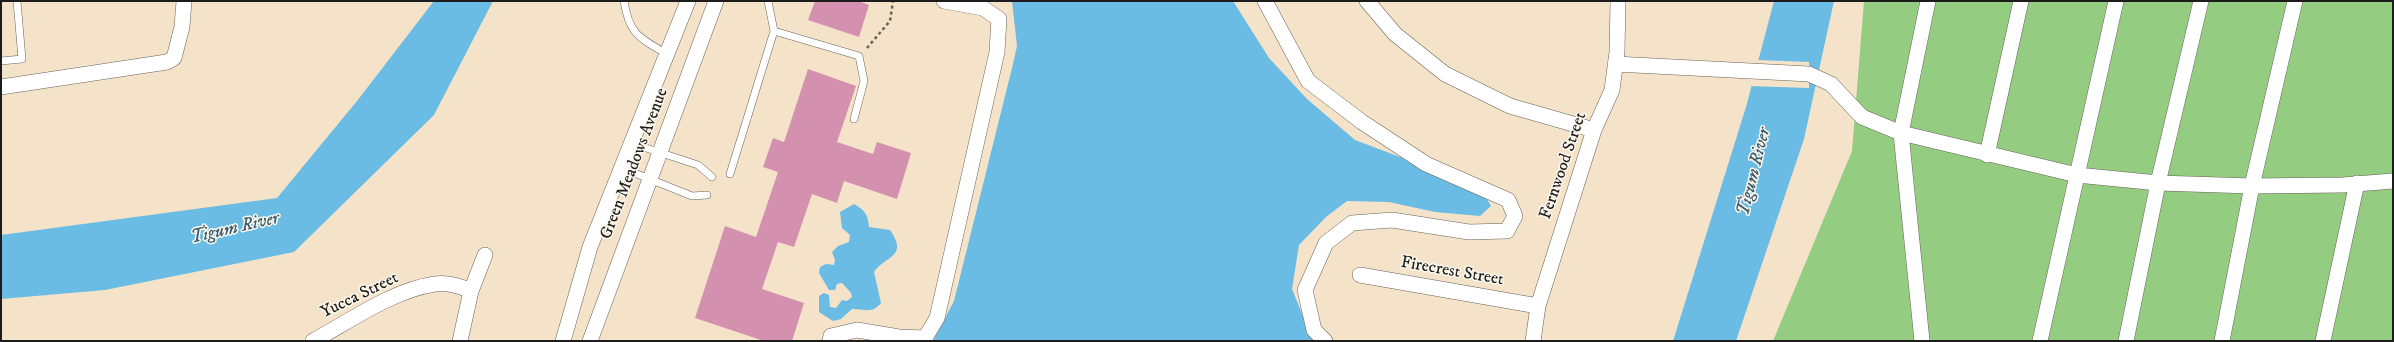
<!DOCTYPE html>
<html>
<head>
<meta charset="utf-8">
<style>
  body { margin:0 }
  #map { position:relative; width:2394px; height:342px; overflow:hidden; background:#f5e3c9; font-family:"IM FELL DW Pica",serif }
  canvas { display:block }
  .frame { position:absolute; inset:0; border:2px solid #1c1c1c; pointer-events:none }
</style>
</head>
<body>
<div id="map">
<canvas width="2394" height="342"></canvas>
<div class="frame"></div>
</div>
<script>
const c = document.querySelector('canvas').getContext('2d');
c.lineJoin = 'round';
function fillPath(path, color) {
  c.fillStyle = color;
  c.fill(path, 'evenodd');
}
function strokePath(path, color, width, dash) {
  c.strokeStyle = color;
  c.lineWidth = width;
  c.lineCap = dash ? 'butt' : 'round';
  c.setLineDash(dash || []);
  c.stroke(path);
}
function write(font, color, halo, rows, align = 'center') {
  c.font = font + ' "IM FELL DW Pica",serif';
  c.lineWidth = 3;
  c.setLineDash([]);
  c.textBaseline = 'middle';
  c.strokeStyle = halo;
  c.fillStyle = color;
  for (const [text, x, y, turn = 0] of rows) {
    c.save();
    c.translate(x, y);
    c.rotate((+turn || 0) * Math.PI / 180);
    c.textAlign = isNaN(turn) ? turn : align;
    if (halo) c.strokeText(text, 0, 0);
    c.fillText(text, 0, 0);
    c.restore();
  }
}
fillPath(new Path2D(`
  M1864,1H2393V341H1773L1852,151Z`), '#94cd81');
fillPath(new Path2D(`
  M434,1H493L434,115L294,252L105,290L1,299V235L277,198L357,101Z
  M1012,1H1233L1269,58L1307,99L1355,140L1416,163L1484,194L1491,206L1480,216L1435,212L1389,202L1347,201L1326,217L1299,245L1292,289L1312,338L1315,341H933L954,301L1013,64L1017,46Z
  M1774,1H1834L1804,139L1736,341H1673L1746,107Z
  M854,204C865,210 868,215 869,227L890,230C909,257 885,256 874,272L881,303C872,314 865,309 852,309L841,319L833,321L819,312V296L824,293L829,295L830,307L836,308L842,300L847,301L852,297L851,293L842,283L837,284L835,290H829L819,273L820,267L826,264L834,265L835,260L832,252L838,246L849,242L850,235L842,228L840,212Z`), '#6abce5');
fillPath(new Path2D(`
  M1756,60L1809,62V88L1749,86Z`), '#f5e3c9');
fillPath(new Path2D(`
  M815,1H858L869,5L859,37L808,20Z
  M808,69L856,86L837,142L873,154L877,142L911,153L897,199L844,181L837,203L812,194L794,247L778,242L762,289L804,303L792,341H764L695,318L725,226L756,237L778,172L763,167L773,138L784,142Z`), '#d491af');
const lane = new Path2D(`
  M624,1C629,34 639,38 667,54
  M774,31L859,56L864,81L854,119
  M1,61L22,59L17,1
  M631,143L698,165L712,177
  M622,168L692,196L707,195
  M730,174L774,31L768,1`);
const street = new Path2D(`
  M1265,1L1308,81L1362,122L1426,164L1508,200L1515,216L1507,231L1469,232L1392,220L1352,223L1326,243L1305,290L1314,330L1325,341
  M1367,1L1395,34L1445,74L1510,106L1594,130
  M1615,64L1809,74L1831,84L1862,117L1901,133L2077,175L2158,183L2252,186L2343,185L2393,181
  M1,87L167,62L174,58L182,27L184,1
  M1987,155L2021,1
  M1360,275L1538,306
  M313,341C350,321 393,290 435,284C448,282 460,286 471,291
  M460,341L471,291L485,255
  M563,341L590,247L688,1
  M590,341L716,1
  M830,341L831,336L857,330L899,337L925,338L937,318L997,52L999,19L983,8L944,1
  M1533,341L1538,306L1594,130L1612,90L1617,52L1618,1
  M1922,341L1901,133L1928,1
  M2040,341L2116,1
  M2126,341L2158,183L2201,1
  M2222,341L2252,186L2295,1
  M2323,341L2357,183`);
strokePath(lane, '#686259', 8);
strokePath(street, '#686259', 16);
strokePath(new Path2D(`
  M867,48L890,21L893,1`), '#686259', 2.5, [3, 3]);
strokePath(lane, '#fff', 7);
strokePath(street, '#fff', 15);
write('17px', '#1c1c1c', '#fbf7ec', [
  ["Green Meadows Avenue",635,164,-69],
  ["Fernwood Street",1564,166,-71],
  ["Firecrest Street",1452,272,10],
  ["Yucca Street",360,296,-26]
]);
write('italic 18px', '#3b5c6c', '#fbf7ec', [
  ["Tigum River",1755,172,-76],
  ["Tigum River",235,229,-13]
]);
</script>
</body>
</html>
